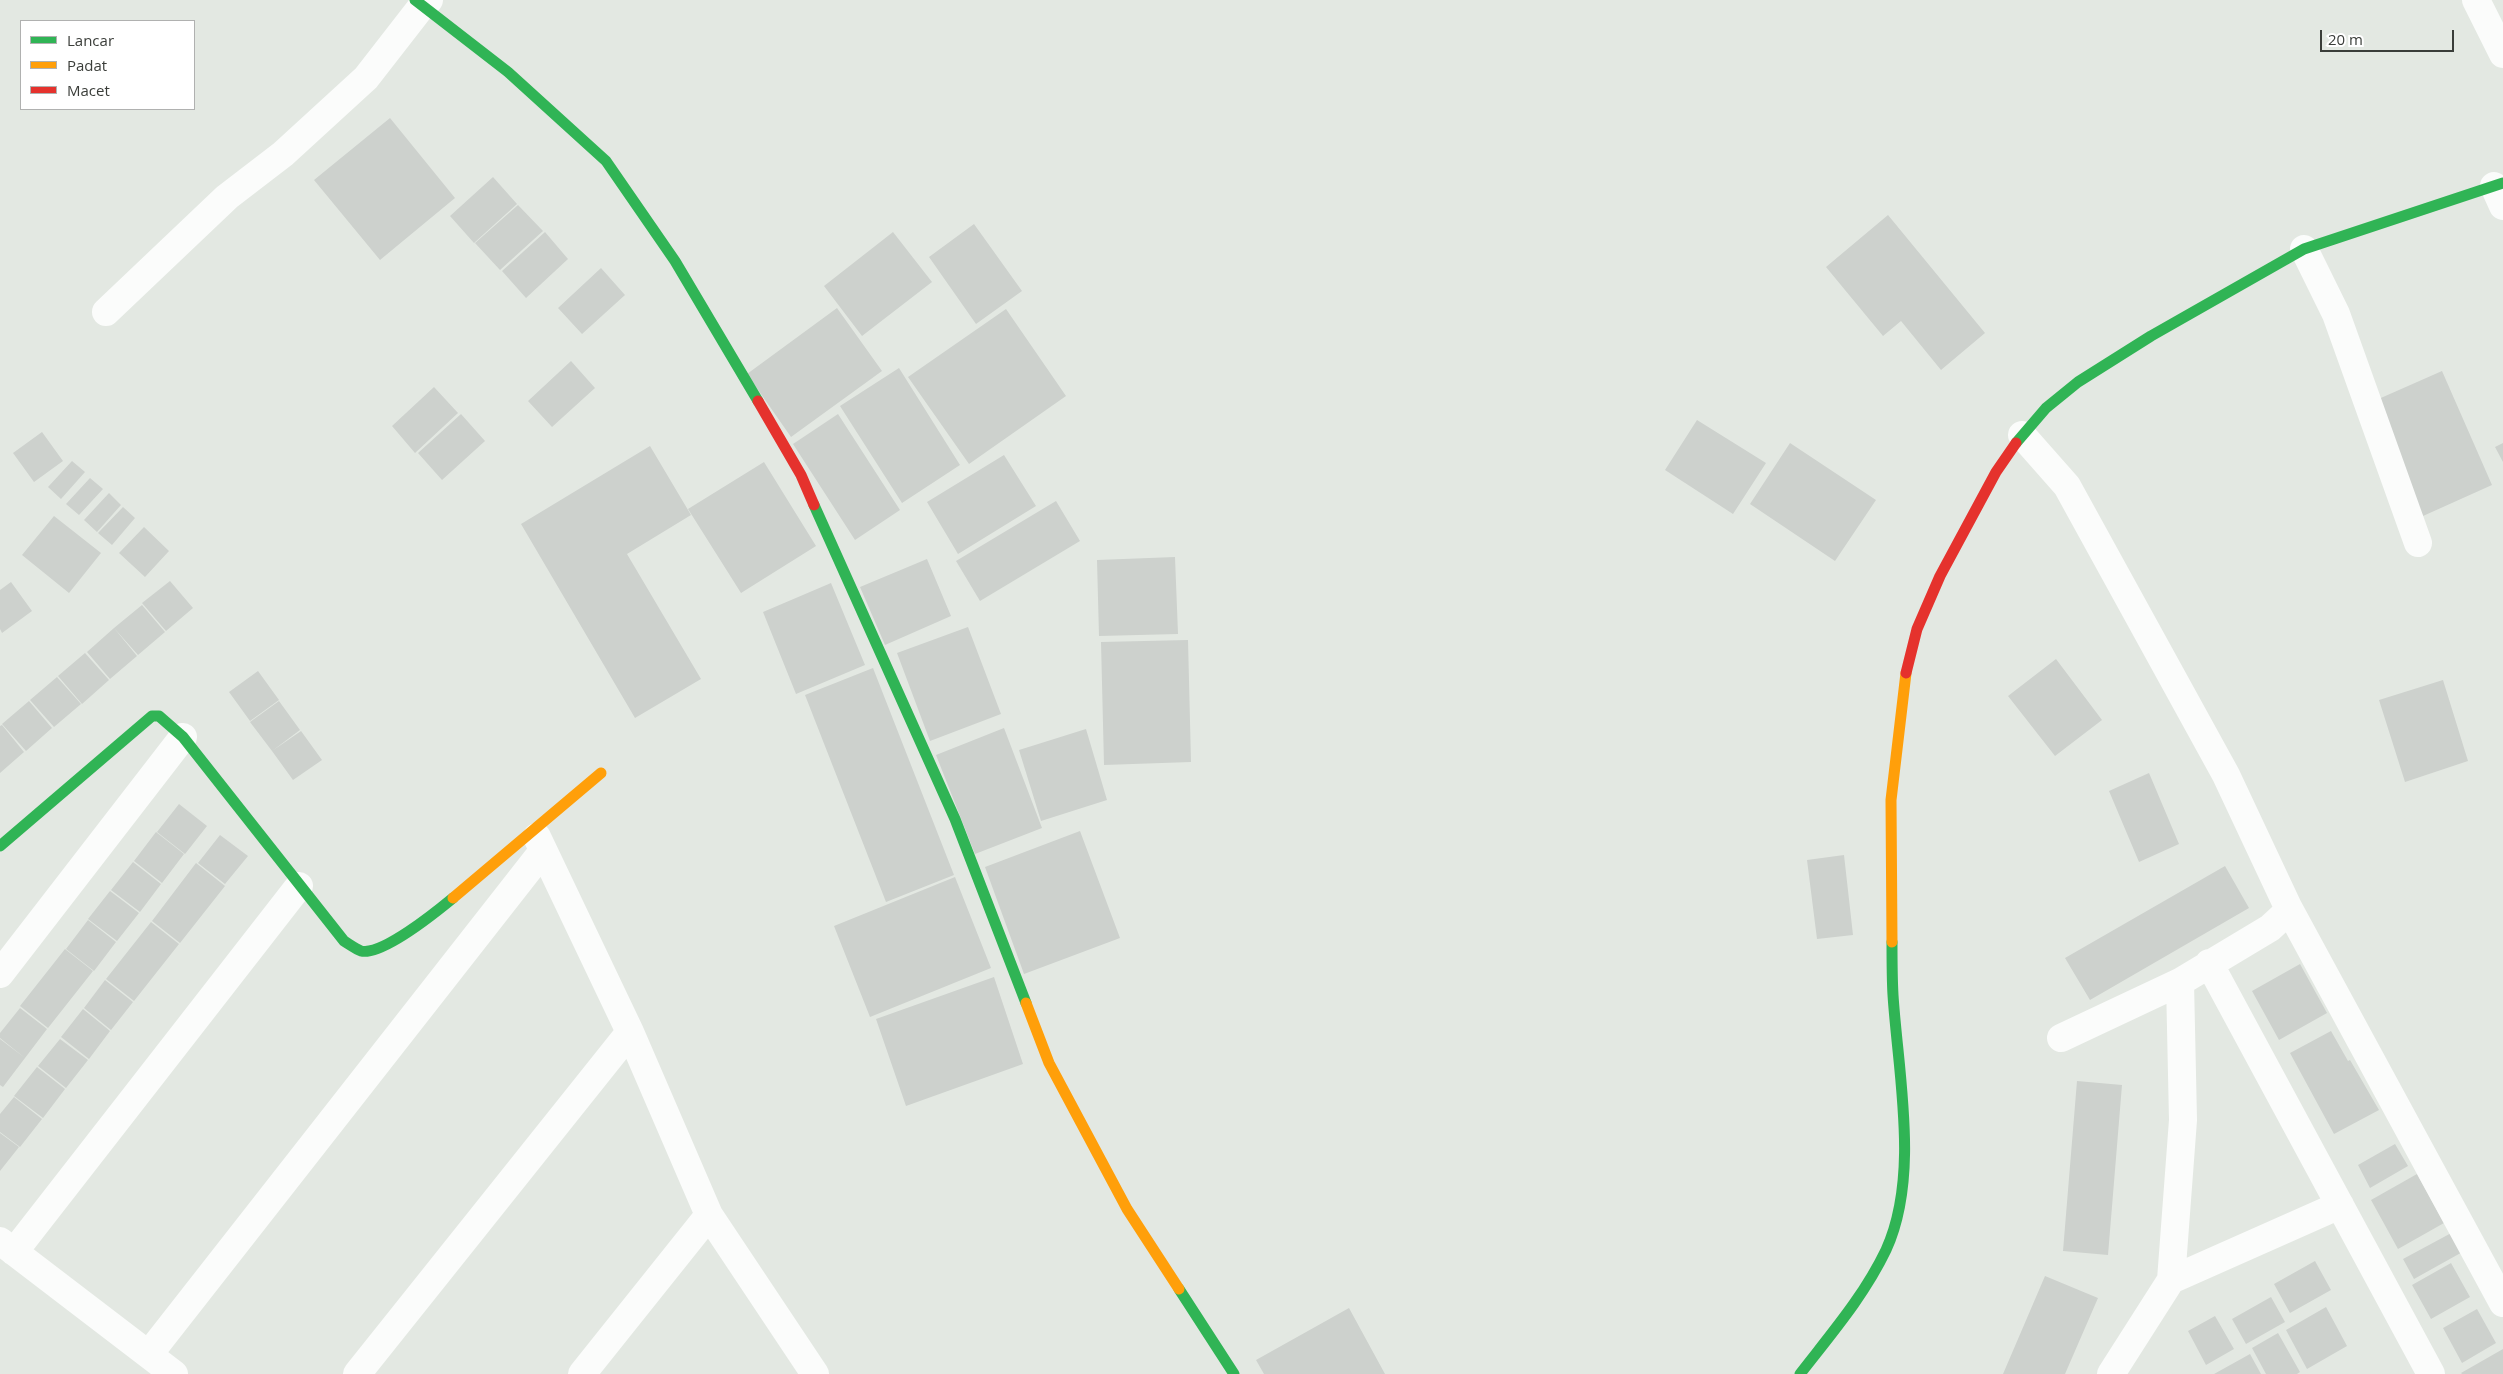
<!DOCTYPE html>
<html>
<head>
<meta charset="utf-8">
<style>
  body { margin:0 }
  #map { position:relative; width:2503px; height:1374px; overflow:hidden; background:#e3e8e2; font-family:"Open Sans",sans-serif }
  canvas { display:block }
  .legend { position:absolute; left:20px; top:20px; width:175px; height:90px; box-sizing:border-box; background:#fff; border:1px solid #b0b1b0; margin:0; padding:6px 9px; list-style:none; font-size:15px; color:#3a3d39 }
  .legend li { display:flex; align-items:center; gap:10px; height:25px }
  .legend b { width:25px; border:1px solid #b0b1b0 }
  .scale { position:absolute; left:2320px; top:30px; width:134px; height:22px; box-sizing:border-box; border:2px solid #3a3d39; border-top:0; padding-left:6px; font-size:15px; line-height:18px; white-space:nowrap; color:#3a3d39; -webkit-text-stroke:4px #fff; paint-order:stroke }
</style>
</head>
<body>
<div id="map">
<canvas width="2503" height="1374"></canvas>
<ul class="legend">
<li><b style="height:6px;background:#30b455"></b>Lancar</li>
<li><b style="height:6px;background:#ff9f0a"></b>Padat</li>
<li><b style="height:6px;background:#e5322d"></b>Macet</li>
</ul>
<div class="scale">20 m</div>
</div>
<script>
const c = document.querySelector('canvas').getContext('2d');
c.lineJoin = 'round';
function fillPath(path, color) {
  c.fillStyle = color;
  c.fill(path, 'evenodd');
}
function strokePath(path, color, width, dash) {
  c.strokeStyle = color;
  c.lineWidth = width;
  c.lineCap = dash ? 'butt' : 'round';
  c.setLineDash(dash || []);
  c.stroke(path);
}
fillPath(new Path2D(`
  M390,118L455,198L380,260L314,180Z
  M493,177L517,204L474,243L450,216Z
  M518,205L543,231L500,270L475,243Z
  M1888,215L1985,333L1941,370L1901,321L1883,336L1826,267Z
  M974,224L1022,291L976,324L929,257Z
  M545,232L568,259L526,298L502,271Z
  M893,232L932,282L862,336L824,286Z
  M601,268L625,295L582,334L558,308Z
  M837,308L882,371L791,437L747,374Z
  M1006,309L1066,396L969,464L908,377Z
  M571,361L595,388L552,427L528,401Z
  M899,368L960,465L902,503L840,406Z
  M2442,371L2492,485L2423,516L2374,401Z
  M434,387L458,413L415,453L392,426Z
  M461,414L485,441L442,480L418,453Z
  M838,414L900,510L855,540L793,444Z
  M1697,420L1766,463L1733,514L1665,470Z
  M42,432L63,461L34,482L13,453Z
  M1790,443L1876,500L1835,561L1750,504Z
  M2503,443V462L2495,447Z
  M650,446L691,515L627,554L701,679L635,718L521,524Z
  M1004,455L1036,506L958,554L927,502Z
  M72,461L85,472L61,499L48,487Z
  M764,462L816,546L741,593L688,509Z
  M90,478L103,489L79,515L66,504Z
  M109,493L121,505L97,532L84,520Z
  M1056,501L1080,541L980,601L956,561Z
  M123,507L135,518L112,545L98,533Z
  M54,516L101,553L69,593L22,555Z
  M144,527L169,551L145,577L119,553Z
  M1175,557L1178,634L1099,636L1097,560Z
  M927,559L951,616L885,645L860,587Z
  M170,581L193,608L166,631L142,603Z
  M11,582L32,611L2,633L0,629V590Z
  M831,583L865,665L796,694L763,612Z
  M142,605L165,632L138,655L114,628Z
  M968,627L1001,714L930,741L897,653Z
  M114,628L137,656L110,679L87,652Z
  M1188,640L1191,762L1104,765L1101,642Z
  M85,653L109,680L82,704L58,676Z
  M2056,659L2102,720L2055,756L2008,696Z
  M873,668L954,875L886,902L805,695Z
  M258,671L279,700L250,721L229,692Z
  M57,677L81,704L54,727L30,700Z
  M2443,680L2468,761L2405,782L2379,700Z
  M29,701L52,728L26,751L2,724Z
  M279,701L300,730L272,751L250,722Z
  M2,725L24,752L0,773V726Z
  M1004,728L1042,828L975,854L936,755Z
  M1086,729L1107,800L1041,821L1019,750Z
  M301,731L322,760L293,780L272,751Z
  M2149,773L2179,844L2139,862L2109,791Z
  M179,804L207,826L185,854L157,832Z
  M1080,831L1120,938L1024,974L985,867Z
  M156,832L184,854L162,883L134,861Z
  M220,835L248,856L225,884L198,863Z
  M1844,855L1853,935L1817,939L1807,860Z
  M133,862L161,884L140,912L111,890Z
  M196,863L225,886L180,943L152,921Z
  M2225,866L2249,908L2090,1000L2065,958Z
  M955,877L991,968L870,1017L834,926Z
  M110,891L139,913L117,941L88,919Z
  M88,920L116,942L94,971L66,949Z
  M151,922L179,944L134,1001L106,979Z
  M65,949L93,971L48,1028L20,1006Z
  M2300,964L2327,1013L2279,1040L2252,991Z
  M994,977L1023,1064L906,1106L876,1019Z
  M105,980L133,1002L111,1030L84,1008Z
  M20,1008L47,1029L25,1058L0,1038V1033Z
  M83,1009L110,1031L89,1059L61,1037Z
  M2331,1031L2348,1061L2350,1060L2379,1110L2334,1134L2290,1053Z
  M0,1039L25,1058L3,1087L0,1085Z
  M60,1039L88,1060L66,1088L38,1066Z
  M37,1067L65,1089L43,1118L14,1096Z
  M2077,1081L2122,1085L2108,1255L2063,1251Z
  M14,1097L42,1119L20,1147L0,1132V1114Z
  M0,1133L19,1147L0,1171Z
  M2395,1144L2408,1166L2370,1188L2358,1165Z
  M2417,1174L2444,1223L2398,1249L2371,1200Z
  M2455,1231L2466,1250L2414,1279L2403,1259Z
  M2315,1261L2331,1290L2290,1313L2274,1284Z
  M2451,1263L2470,1297L2431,1319L2412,1285Z
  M2045,1276L2098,1298L2065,1374H2003Z
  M2271,1297L2285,1322L2246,1344L2232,1319Z
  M2326,1307L2347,1346L2307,1369L2286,1330Z
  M1349,1308L1385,1374H1264L1256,1360Z
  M2477,1309L2496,1343L2462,1363L2443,1328Z
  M2215,1316L2234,1349L2206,1365L2188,1331Z
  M2278,1333L2300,1372L2297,1374H2266L2252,1348Z
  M2503,1349V1374H2462L2461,1373Z
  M2250,1354L2261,1374H2214Z`), '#cdd1cd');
strokePath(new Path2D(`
  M2476,0L2503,54
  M2494,186L2503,206
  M2304,249L2336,314L2418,543
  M106,312L227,197L283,154L366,78L422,6L429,0
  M2022,435L2067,486L2226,775L2288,907L2284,915L2270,928L2180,982L2061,1038
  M537,837L630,1032L709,1215L815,1374
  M2288,907L2503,1303
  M2209,963L2431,1374
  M0,974L183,737
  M0,1241L174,1374
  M14,1252L299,886
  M2171,1280L2340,1205
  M149,1354L543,851
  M357,1374L630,1032
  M582,1374L709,1215
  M2111,1374L2171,1280L2183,1120L2180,982`), '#fbfcfb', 28);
strokePath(new Path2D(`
  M415,0L508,72L606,161L675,261L758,401
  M2016,443L2046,408L2078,382L2151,336L2304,249L2503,183
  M814,505L955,819L1026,1003
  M0,846L152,716H159L183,737L344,941C349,944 356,949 361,951C382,956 436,912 453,898
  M1179,1289L1234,1374
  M1800,1374C1831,1334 1864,1296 1886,1250C1920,1176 1898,1074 1893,995C1892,978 1892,960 1892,942`), '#30b455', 11);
strokePath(new Path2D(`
  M453,898L601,773
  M1892,942L1891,800L1906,673
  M1026,1003L1049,1063L1127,1209L1179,1289`), '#ff9f0a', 11);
strokePath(new Path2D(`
  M758,401L801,475L814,505
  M1906,673L1917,629L1940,576L1996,472L2016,443`), '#e5322d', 11);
</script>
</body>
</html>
